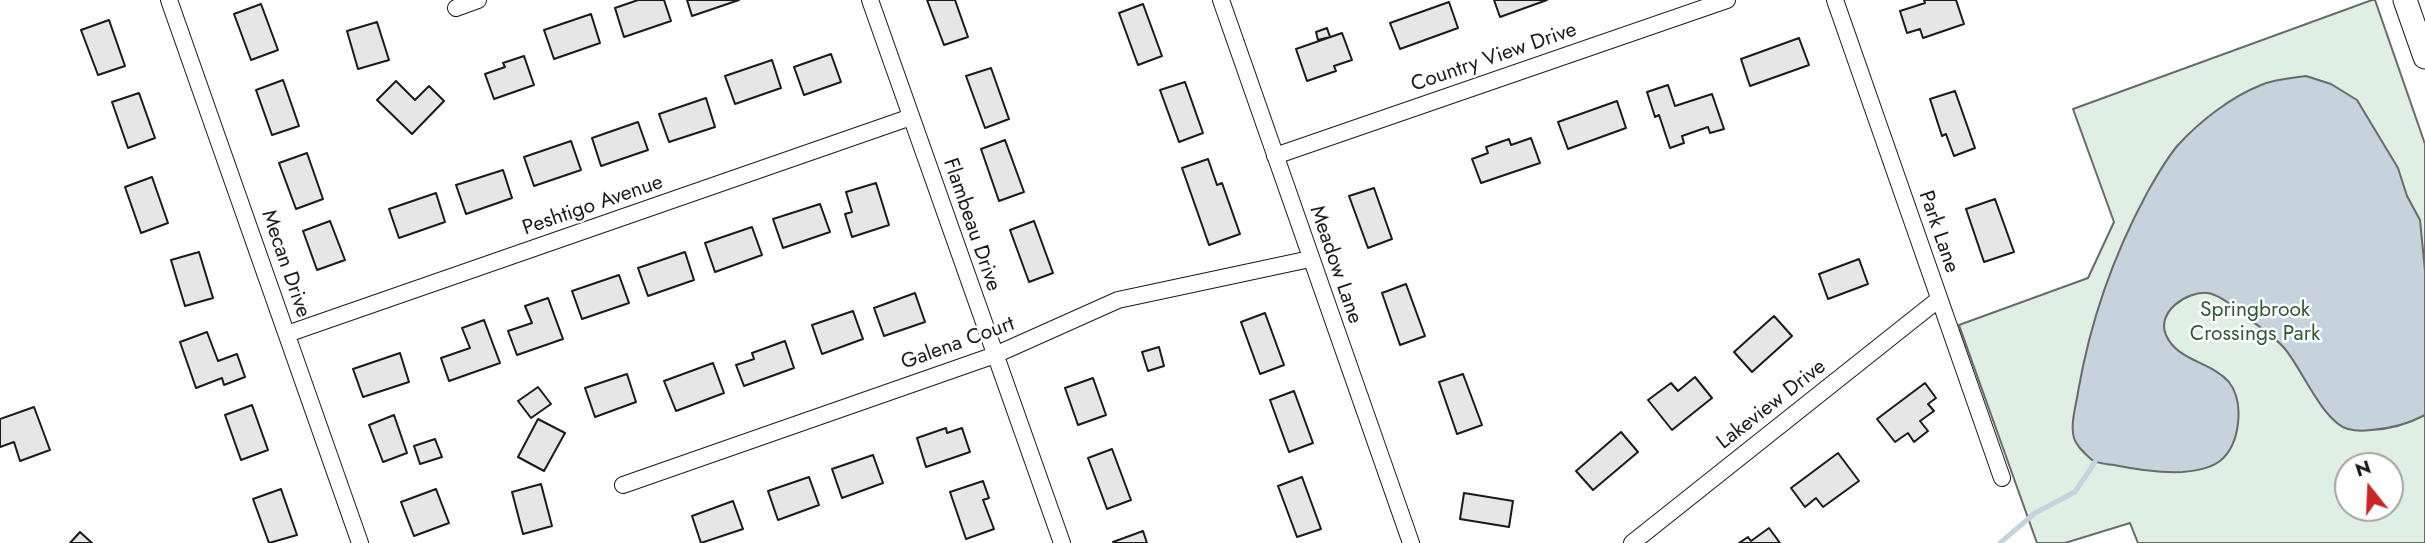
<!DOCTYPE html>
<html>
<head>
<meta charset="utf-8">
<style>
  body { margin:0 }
  #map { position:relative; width:2425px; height:543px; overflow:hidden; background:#fff; font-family:Jost,sans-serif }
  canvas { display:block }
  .north { position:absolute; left:2334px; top:452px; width:70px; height:70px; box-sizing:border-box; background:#fff; border:2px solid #a3a3a3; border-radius:50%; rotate:342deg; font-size:19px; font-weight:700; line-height:28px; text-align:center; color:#1a1a1a }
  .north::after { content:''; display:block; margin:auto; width:24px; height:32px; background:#c62828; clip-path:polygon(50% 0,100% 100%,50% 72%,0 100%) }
</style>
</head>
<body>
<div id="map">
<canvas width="2425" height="543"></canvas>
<div class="north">N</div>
</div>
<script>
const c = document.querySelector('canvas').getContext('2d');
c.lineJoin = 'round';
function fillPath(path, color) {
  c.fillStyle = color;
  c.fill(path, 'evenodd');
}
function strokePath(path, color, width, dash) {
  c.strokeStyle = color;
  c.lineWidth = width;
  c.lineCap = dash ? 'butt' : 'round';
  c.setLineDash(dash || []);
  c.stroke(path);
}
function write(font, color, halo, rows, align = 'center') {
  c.font = font + ' Jost,sans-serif';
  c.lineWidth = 5;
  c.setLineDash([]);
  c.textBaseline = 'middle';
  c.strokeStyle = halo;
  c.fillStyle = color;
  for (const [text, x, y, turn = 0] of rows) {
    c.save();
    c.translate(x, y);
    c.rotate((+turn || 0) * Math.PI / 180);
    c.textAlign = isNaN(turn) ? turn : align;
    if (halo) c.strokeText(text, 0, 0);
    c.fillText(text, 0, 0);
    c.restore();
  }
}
const green = new Path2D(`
  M2372,0H2375L2425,144V543H2138L2130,523L2065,543H2037L1959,325L2088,278L2114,222L2073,109ZM2348,466H2390V508H2348Z`);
fillPath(green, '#e0efe3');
strokePath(green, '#6a6a6a', 2);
const water = new Path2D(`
  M2306,76L2331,84L2357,100L2398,168L2407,196L2420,220L2425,271V415C2408,424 2390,429 2371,430C2363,431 2355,431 2348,429C2323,422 2302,369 2285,349C2273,335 2255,324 2241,313C2233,306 2218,294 2207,293C2187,291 2156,312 2166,335C2177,361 2212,362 2229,382C2245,403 2240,445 2220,461C2209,469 2195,471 2182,472C2158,473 2138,470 2114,465C2107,464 2098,464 2092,460C2086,455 2076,445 2074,438C2070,424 2076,406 2078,392C2090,322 2113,256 2147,193C2156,177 2166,159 2178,145C2200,121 2231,97 2261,85C2275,79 2291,78 2306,76Z`);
fillPath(water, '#c6d2dc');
strokePath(water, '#6a6a6a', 2);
strokePath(new Path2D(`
  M2000,543L2035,513L2075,492L2095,462`), '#c6d2dc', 5);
const building = new Path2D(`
  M638,0H664L671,21L624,37L615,8Z
  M687,0H739L692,16Z
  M927,0H955L968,37L944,45Z
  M1494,0H1547L1500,17Z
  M1924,0H1956L1964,24L1923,38L1920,29L1907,33L1900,11L1925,3Z
  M1449,2L1458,28L1400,49L1390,23Z
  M261,4L278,50L251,60L234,14Z
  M1143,4L1162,56L1138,65L1119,13Z
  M591,14L600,43L554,59L544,30Z
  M109,20L125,66L98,75L81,30Z
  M377,22L389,60L358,69L347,31Z
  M1327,28L1330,37L1318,40L1316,32Z
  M1342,33L1352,60L1334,66L1336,71L1307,81L1296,49Z
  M1799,38L1809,65L1750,86L1741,59Z
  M831,54L841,82L804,95L794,67Z
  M524,56L534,85L494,99L485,74L505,67L503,63Z
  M772,60L781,88L735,104L725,76Z
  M991,68L1009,119L985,128L966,76Z
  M283,80L299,126L272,135L256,90Z
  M396,81L415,100L429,86L444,101L412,134L377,100Z
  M1185,82L1203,133L1179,142L1160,90Z
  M1668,85L1675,106L1712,94L1724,129L1710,133L1708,127L1682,136L1684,143L1670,148L1659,115L1655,117L1647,92Z
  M1955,91L1975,148L1954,156L1946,134L1942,136L1930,99Z
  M139,93L155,138L128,148L112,102Z
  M706,98L715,127L669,142L659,114Z
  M1617,101L1626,128L1568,149L1558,122Z
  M638,122L648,150L601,166L592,138Z
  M1531,138L1540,163L1481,183L1472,159L1488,153L1486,147L1509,139L1511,145Z
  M1005,140L1024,192L999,201L981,149Z
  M571,141L581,170L534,186L524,157Z
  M307,153L323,199L296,209L279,163Z
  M1208,159L1217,185L1222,183L1240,234L1209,245L1182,168Z
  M503,170L512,198L466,214L456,185Z
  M152,177L168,223L141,233L125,187Z
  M876,183L889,225L852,237L845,214L852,212L846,192Z
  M1374,188L1392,239L1368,248L1349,196Z
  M436,193L445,222L399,238L389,209Z
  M1995,199L2014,252L1984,262L1966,209Z
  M820,204L830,232L783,248L773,219Z
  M330,221L345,260L317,270L303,231Z
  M1034,221L1053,273L1029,282L1010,230Z
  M752,227L762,255L715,272L705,243Z
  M199,252L213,298L185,306L171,260Z
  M685,252L694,280L648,296L638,268Z
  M1859,259L1868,284L1828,299L1819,274Z
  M619,275L629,303L582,319L572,291Z
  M1406,284L1425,336L1400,345L1382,293Z
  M915,293L925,322L884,336L874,308Z
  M548,298L563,339L517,355L508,331L532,323L525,306Z
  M853,311L863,339L822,354L812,325Z
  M1265,313L1284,365L1260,374L1241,322Z
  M1774,316L1792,336L1752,372L1734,352Z
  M484,320L500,363L449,381L441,358L470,348L462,328Z
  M207,332L218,361L237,354L245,377L224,385L222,378L196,388L180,342Z
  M785,341L794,368L744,386L736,365L754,359L752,353Z
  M1159,347L1164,366L1148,371L1142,352Z
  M400,353L409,382L363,397L353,369Z
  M713,363L724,393L676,411L664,381Z
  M627,374L636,402L595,417L585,388Z
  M1463,374L1482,425L1457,434L1439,382Z
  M1695,377L1712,398L1672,430L1648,400L1671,383L1678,391Z
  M1093,378L1106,415L1078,425L1065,388Z
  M1925,383L1936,398L1928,404L1934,411L1920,421L1928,431L1914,442L1908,433L1895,442L1877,419Z
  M538,387L551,404L531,418L518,401Z
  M1294,391L1313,443L1289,452L1270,400Z
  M252,405L268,450L241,460L225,415Z
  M34,407L50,450L20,461L14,442L0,447V419Z
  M394,415L407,453L383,462L369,425Z
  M538,419L565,433L544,471L518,457Z
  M946,428L947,433L962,428L970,452L926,467L917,438Z
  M1621,432L1638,452L1593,490L1576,471Z
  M435,439L442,457L420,464L414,446Z
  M1112,449L1131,500L1107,509L1088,458Z
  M1838,453L1859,481L1823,507L1816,498L1805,507L1791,488Z
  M873,455L883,483L842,498L832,469Z
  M809,477L819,505L778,520L768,491Z
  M1302,477L1321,529L1297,537L1278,486Z
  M983,481L989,498L983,500L994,529L966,539L950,492Z
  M541,484L552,526L523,534L512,492Z
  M281,489L297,535L269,543L253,499Z
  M436,489L449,523L414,536L401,502Z
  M1464,493L1513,501L1509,527L1460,519Z
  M733,501L743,529L701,543L692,516Z
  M1769,528L1780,543H1739L1748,537L1751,541Z
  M1143,531L1147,543H1114L1113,542Z
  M80,532L92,543H70Z`);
fillPath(building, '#e6e6e6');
strokePath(building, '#1a1a1a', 2);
const minor = new Path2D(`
  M169,0L360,543
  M870,0L1062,543
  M1221,0L1411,543
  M1835,0L2002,478
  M456,8L478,0
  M1275,156L1727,0
  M287,334L911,117
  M623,485L995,355L1118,300L1310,259
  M1632,543L1939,299`);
const secondary = new Path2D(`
  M2405,0L2425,57`);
strokePath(minor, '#1a1a1a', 18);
strokePath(secondary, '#1a1a1a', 25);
strokePath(minor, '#fff', 16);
strokePath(secondary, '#fff', 23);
write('21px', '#1a1a1a', '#fff', [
  ["Country View Drive",1494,58,-19],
  ["Peshtigo Avenue",593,206,-19],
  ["Flambeau Drive",971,225,71],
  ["Park Lane",1938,232,71],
  ["Mecan Drive",285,264,71],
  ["Meadow Lane",1335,265,71],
  ["Galena Court",958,344,-20],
  ["Lakeview Drive",1772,405,-38]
]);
write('21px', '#2b5a34', '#fff', [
  ["Springbrook",2255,311],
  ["Crossings Park",2255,335]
]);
</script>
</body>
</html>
